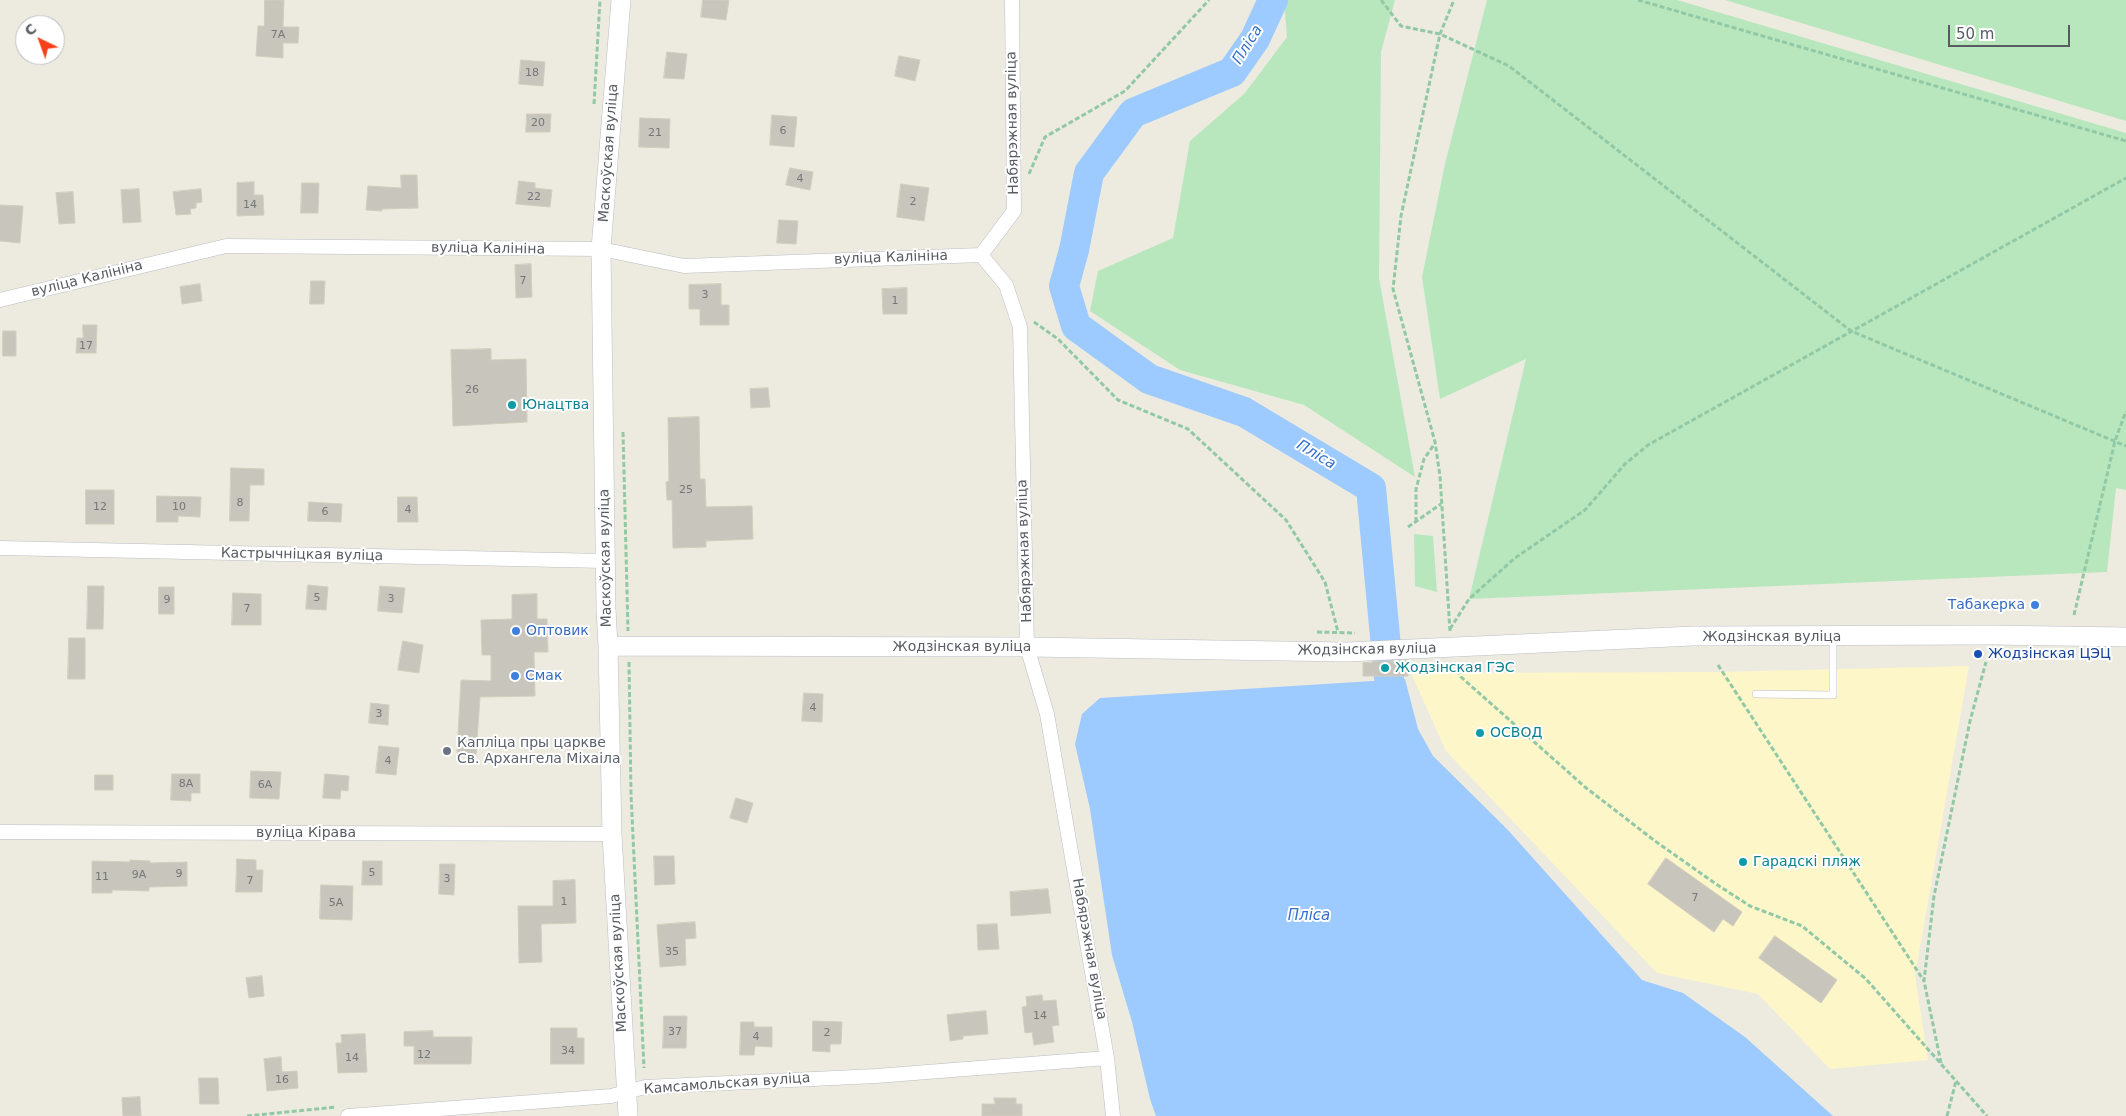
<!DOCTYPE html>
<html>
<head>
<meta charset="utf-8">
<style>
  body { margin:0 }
  #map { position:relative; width:2126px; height:1116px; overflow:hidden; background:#edebdf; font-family:"DejaVu Sans",sans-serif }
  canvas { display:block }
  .north { position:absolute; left:15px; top:15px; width:50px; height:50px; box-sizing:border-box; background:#fff; border:1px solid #bcbdc0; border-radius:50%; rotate:318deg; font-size:14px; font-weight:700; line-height:20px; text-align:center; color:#585b62 }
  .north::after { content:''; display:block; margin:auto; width:18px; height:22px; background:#f8411a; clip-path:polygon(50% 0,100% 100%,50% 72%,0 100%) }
  .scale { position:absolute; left:1948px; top:25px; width:122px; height:22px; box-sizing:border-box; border:2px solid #585b62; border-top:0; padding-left:6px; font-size:15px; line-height:18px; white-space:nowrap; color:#585b62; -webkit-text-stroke:4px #fff; paint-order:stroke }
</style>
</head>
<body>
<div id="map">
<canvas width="2126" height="1116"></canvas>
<div class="north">С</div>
<div class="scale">50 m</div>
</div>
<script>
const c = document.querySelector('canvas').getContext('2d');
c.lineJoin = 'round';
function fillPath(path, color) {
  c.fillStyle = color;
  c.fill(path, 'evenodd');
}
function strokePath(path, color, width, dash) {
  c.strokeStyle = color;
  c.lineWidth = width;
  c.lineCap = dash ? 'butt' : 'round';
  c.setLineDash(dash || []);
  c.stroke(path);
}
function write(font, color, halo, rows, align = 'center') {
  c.font = font + ' "DejaVu Sans",sans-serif';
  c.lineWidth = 4;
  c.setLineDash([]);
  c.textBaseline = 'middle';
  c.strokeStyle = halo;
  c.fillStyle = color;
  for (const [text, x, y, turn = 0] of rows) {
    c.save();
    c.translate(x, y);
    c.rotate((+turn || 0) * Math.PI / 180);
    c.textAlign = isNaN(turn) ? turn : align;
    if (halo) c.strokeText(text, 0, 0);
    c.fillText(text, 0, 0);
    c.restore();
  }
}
fillPath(new Path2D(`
  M1284,0H1395L1381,52L1379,278L1415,477L1304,405L1180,370L1090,311L1098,271L1173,238L1190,141L1245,93L1287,37Z
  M1487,0H1677L2126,133V490L2116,488L2107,572L1469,599L1526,359L1440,399L1422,277L1445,164Z
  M1725,0H2126V121Z
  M1414,534L1433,536L1437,592L1415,586Z`), '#b8e7bd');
fillPath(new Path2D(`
  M1969,666L1915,976L1928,1060L1830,1069L1758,994L1657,973L1446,751L1411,673L1717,672Z`), '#fdf6c9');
fillPath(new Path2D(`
  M1405,679L1418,729L1433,756L1507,829L1642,980L1683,993L1745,1037L1833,1116H1156L1150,1099L1132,1022L1112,955L1090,809L1075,744L1082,714L1100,698Z`), '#9dcaff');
strokePath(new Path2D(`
  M1273,0L1255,39L1232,72L1133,113L1089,173L1074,250L1064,286L1076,326L1149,379L1244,412L1371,488L1393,721`), '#9dcaff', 30);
const building = new Path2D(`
  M265,0H284L283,27H299L298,43H283V58L256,56L258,26H264Z
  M703,0H729L726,20L701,17Z
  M667,52L687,54L684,79L664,78Z
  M899,56L920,60L915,81L895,76Z
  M521,60L545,62L543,86L519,84Z
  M527,114H551L550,132H526Z
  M772,115L797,117L794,147L770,145Z
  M640,118L670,119L669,148L639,147Z
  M790,168L813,172L810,190L786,185Z
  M401,175H417L418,208L382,209V211L366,210L368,186L401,188Z
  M519,181L535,183V188L552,190L550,207L516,204Z
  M254,182V195H263L264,215L237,216V183Z
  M302,183H319L318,213H301Z
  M901,184L929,188L924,221L897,217Z
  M139,189L141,222L123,223L121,190Z
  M201,189L202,202L196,203V208L190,209L191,214L176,215L173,192Z
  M73,192L75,223L59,224L56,193Z
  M0,205L23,206L20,243L0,241Z
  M779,220L798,221L796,244L777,243Z
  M531,264L532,297L516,298L515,265Z
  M311,281H325L324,304H310Z
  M200,284L202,301L182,304L180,287Z
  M721,284V305H729V325H700V309H689V285Z
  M907,288V314H883L882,289Z
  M83,325H97L96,353H76L77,338H83Z
  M3,331H16V356H3Z
  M491,349V360L526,359L527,422L453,426L451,350Z
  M768,388L770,407L751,408L750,389Z
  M699,417L700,479H705L706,507L752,506L753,539L706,541V547L673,548L672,500H667L666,482L669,481L668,418Z
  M231,468L264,469V485H250L249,521H230Z
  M86,490H114V524H86Z
  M157,496L201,497L200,517L178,516V522H157Z
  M398,497H417L418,522H398Z
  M309,502L342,504L341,522L308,521Z
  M308,585L328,587L326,610L306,609Z
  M88,586H104L103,629H87Z
  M380,586L405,588L402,613L378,611Z
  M159,587H174V614H159Z
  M233,593L261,594V625H232Z
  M537,594V619H547L548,652H534L535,696L480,697L476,755L457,753L461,680L491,681V655H482L481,620L512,619V595Z
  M69,638H85V679H68Z
  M403,641L423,645L419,673L398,670Z
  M1408,660V676H1363V663Z
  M804,693L823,694L822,722L802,721Z
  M371,703L389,705L388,725L369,723Z
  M379,746L399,748L396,775L376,773Z
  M251,771L281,772L279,799L250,798Z
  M172,774H200V793H191V801L171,800Z
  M325,774L349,776L348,791L341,790L340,799L323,798Z
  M95,775H113V790H95Z
  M736,798L753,803L747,823L730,818Z
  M654,856H674L675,884L655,885Z
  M1666,858L1742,912L1733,926L1723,919L1714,932L1648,884Z
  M237,859L256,860V870H263L262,892H236Z
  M130,860L150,861V863L187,862V886L149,887V891L112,890V893H92V861L130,862Z
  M363,861H382V885H362Z
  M440,864H455L454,895L439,894Z
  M575,880L576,923L541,924L542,962L519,963L518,906H553V881Z
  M321,885L353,886L352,920L320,919Z
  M1048,889L1051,913L1011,916L1010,892Z
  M695,922L696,938L685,939L686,965L660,967L657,925Z
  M997,924L999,949L978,950L977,925Z
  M1775,936L1837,980L1821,1003L1759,958Z
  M262,976L264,996L249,998L246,978Z
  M1042,995L1043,1001L1056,1000L1059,1025L1052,1026L1054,1042L1034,1045L1032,1032L1025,1033L1022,1007L1027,1006L1026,997Z
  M986,1011L988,1034L963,1036V1039L950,1041L947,1015Z
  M664,1016H687L686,1048H663Z
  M813,1021L842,1022L841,1044H830V1052L813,1051Z
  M741,1022H754V1027H772V1047L755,1046L754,1055H740Z
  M551,1028H577V1038H584V1064H551Z
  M433,1031V1037H472L471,1064H414V1046H404V1032Z
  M365,1034L367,1072L338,1073L336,1043H342L341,1035Z
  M281,1057L282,1072L297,1071L298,1088L267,1091L264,1059Z
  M199,1078H218L219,1104H200Z
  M140,1097L141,1116H123L122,1098Z
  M994,1098H1016V1104H1022V1116H982V1104H995Z`);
fillPath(building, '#c8c5bc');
strokePath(building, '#d2cdbd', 1);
const service = new Path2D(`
  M1756,694L1833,695V637`);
const minor = new Path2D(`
  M1012,0L1014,211L981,255L1006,285L1020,327L1027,647L1047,714L1107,1058L1113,1116
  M0,300L226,246L601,249L684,266L981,255
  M0,548L605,561
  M0,832L612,834
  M348,1116L611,1096L645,1087L876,1076L1107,1058`);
const secondary = new Path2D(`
  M621,0L601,249L606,609L608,646L612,834L628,1116
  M608,646L1027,647L1347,652L1693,636L1992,635L2126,637`);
strokePath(service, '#babcc2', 8);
strokePath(minor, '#babcc2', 15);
strokePath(secondary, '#babdc5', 20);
strokePath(new Path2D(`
  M1381,0L1401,26L1440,34L1509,66L1851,331L2126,446
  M1638,0L2126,141
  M594,104L600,0
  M1029,174L1045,137L1125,91L1209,0
  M1034,322L1058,339L1118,400L1188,429L1286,520L1325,582L1338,632
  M623,432L628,631
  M1416,522V489L1424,459L1435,443
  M1408,527L1441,504
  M2074,615L2115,441L2126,411
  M1450,629L1469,599L1515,558L1585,510L1625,464L1648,445L2126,178
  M1450,631L1440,476L1435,442L1393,289L1401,216L1440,34L1454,0
  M1317,632L1355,633
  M629,662L631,794L644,1068
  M1454,663L1461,677L1585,787L1655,841L1716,884L1750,906L1802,926L1866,979L1987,1116
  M1718,665L1924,981
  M1941,1063L1924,981L1934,896L1970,721L1986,662
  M247,1116L336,1107
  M1947,1116L1956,1081`), '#91c8a6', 3, [5, 2.5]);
strokePath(service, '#fff', 7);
strokePath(minor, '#fff', 14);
strokePath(secondary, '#fff', 19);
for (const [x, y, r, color] of [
  [512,405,5,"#0f9aa8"],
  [2035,605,5,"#3f7fe0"],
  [516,631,5,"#3f7fe0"],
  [1978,654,5,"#1a4fb4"],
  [1385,668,5,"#0f9aa8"],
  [515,676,5,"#3f7fe0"],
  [1480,733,5,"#0f9aa8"],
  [447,751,5,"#6b7280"],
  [1743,862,5,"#0f9aa8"]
]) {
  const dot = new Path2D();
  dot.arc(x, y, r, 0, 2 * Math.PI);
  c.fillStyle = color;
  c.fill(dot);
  strokePath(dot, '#fff', 2);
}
write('11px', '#747678', null, [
  ["7А",278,35],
  ["18",532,73],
  ["20",538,123],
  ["6",783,131],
  ["21",655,133],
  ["4",800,179],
  ["22",534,197],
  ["2",913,202],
  ["14",250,205],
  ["7",523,281],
  ["3",705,295],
  ["1",895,301],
  ["17",86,346],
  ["26",472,390],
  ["25",686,490],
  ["8",240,503],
  ["12",100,507],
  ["10",179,507],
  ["4",408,510],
  ["6",325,512],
  ["5",317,598],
  ["3",391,599],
  ["9",167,600],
  ["7",247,609],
  ["4",813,708],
  ["3",379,714],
  ["4",388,761],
  ["8А",186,784],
  ["6А",265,785],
  ["5",372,873],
  ["9",179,874],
  ["9А",139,875],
  ["11",102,877],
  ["3",447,879],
  ["7",250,881],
  ["7",1695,898],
  ["1",564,902],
  ["5А",336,903],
  ["35",672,952],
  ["14",1040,1016],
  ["37",675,1032],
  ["2",827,1033],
  ["4",756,1037],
  ["34",568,1051],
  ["12",424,1055],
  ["14",352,1058],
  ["16",282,1080]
]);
write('14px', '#585b62', '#fff', [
  ["Набярэжная вуліца",1013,123,-91],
  ["Маскоўская вуліца",609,153,-86],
  ["вуліца Калініна",488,249,1],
  ["вуліца Калініна",891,258,-2],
  ["вуліца Калініна",87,279,-14],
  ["Набярэжная вуліца",1025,551,-92],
  ["Кастрычніцкая вуліца",302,555,1],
  ["Маскоўская вуліца",606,558,-91],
  ["Жодзінская вуліца",1772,637],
  ["Жодзінская вуліца",962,647],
  ["Жодзінская вуліца",1367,650,-1],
  ["вуліца Кірава",306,833],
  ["Набярэжная вуліца",1089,949,80],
  ["Маскоўская вуліца",619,963,-93],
  ["Камсамольская вуліца",727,1084,-4]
]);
write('14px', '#0d838f', '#fff', [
  ["Юнацтва",522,405],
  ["Жодзінская ГЭС",1395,668],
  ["ОСВОД",1490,733],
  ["Гарадскі пляж",1753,862]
], 'left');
write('14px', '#366cbe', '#fff', [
  ["Табакерка",2025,605,"right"],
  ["Оптовик",526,631],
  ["Смак",525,676]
], 'left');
write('14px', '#164399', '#fff', [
  ["Жодзінская ЦЭЦ",1988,654]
], 'left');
write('14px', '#5b616d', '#fff', [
  ["Капліца пры царкве",457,743],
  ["Св. Архангела Міхаіла",457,759]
], 'left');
write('italic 15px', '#3670cc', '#fff', [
  ["Пліса",1248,45,-58],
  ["Пліса",1316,455,31],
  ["Пліса",1309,916]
]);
</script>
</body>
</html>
